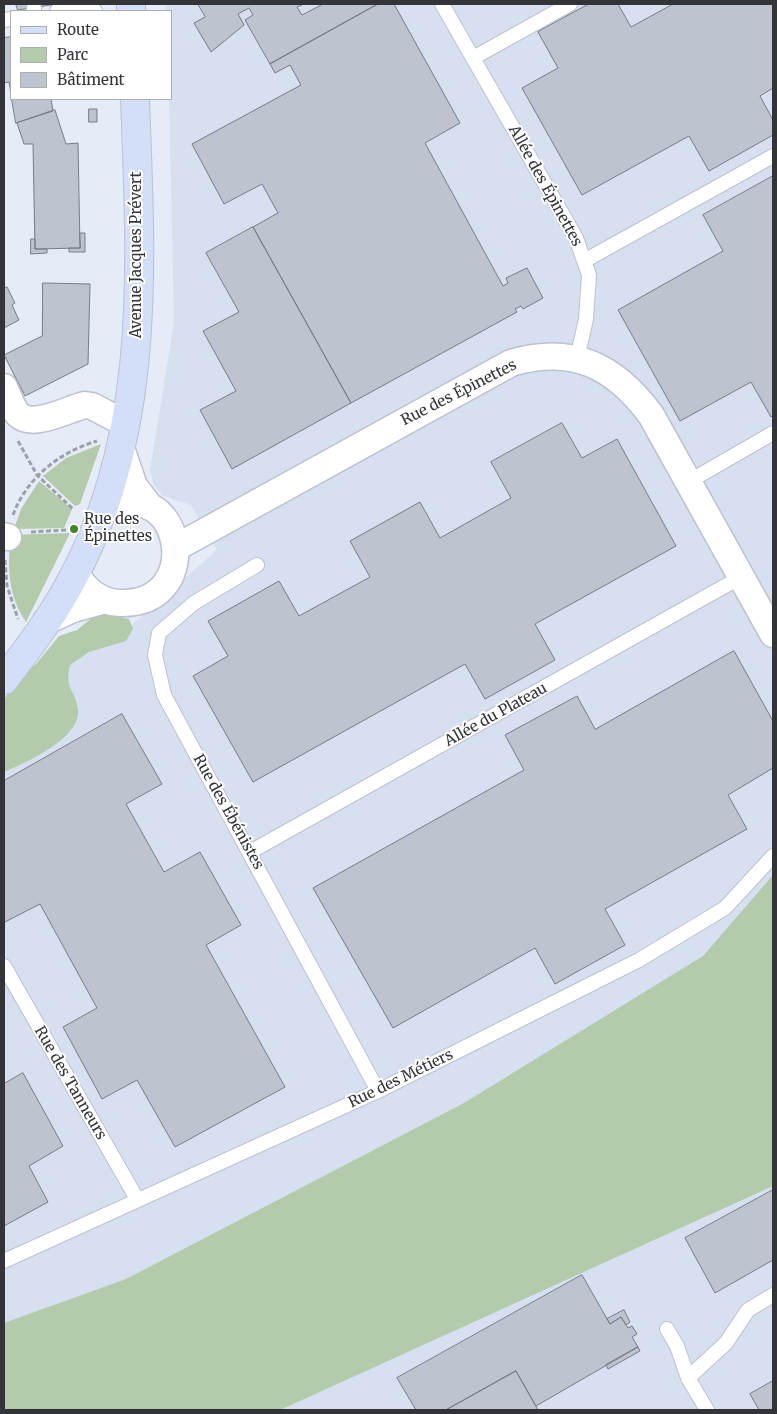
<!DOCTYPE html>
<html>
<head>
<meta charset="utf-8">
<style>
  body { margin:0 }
  #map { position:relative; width:777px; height:1414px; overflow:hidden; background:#e6ecf7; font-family:Merriweather,serif }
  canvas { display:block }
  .frame { position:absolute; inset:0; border:5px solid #323438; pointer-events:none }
  .legend { position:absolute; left:10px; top:10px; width:162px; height:90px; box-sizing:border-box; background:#fff; border:1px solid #adaeaf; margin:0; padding:6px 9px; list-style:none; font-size:15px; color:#323438 }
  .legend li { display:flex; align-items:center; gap:10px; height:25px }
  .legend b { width:25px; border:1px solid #adaeaf }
</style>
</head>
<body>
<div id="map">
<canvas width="777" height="1414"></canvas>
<div class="frame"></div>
<ul class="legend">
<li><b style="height:6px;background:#d3dff8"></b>Route</li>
<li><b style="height:14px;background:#b3cbaa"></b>Parc</li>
<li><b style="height:14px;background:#bec4cf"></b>Bâtiment</li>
</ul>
</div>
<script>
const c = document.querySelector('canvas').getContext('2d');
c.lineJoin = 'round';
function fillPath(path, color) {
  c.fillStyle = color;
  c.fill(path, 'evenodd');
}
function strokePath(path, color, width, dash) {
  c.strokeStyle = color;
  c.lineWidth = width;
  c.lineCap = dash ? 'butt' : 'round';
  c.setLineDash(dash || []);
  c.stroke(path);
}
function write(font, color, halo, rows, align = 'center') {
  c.font = font + ' Merriweather,serif';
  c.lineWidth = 4;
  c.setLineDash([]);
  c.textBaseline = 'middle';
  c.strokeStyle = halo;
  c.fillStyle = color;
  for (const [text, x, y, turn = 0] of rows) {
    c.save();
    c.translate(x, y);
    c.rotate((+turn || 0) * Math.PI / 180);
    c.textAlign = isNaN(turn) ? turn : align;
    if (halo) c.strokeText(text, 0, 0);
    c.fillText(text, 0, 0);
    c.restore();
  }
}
fillPath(new Path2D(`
  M166,4H773V1410H4V754L70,664L129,627L217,550L191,505L163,496L154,485L150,470L174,322L169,99H171V11H166Z`), '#d7e0f1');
fillPath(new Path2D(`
  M101,444L80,504L75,506L43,476L66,458Z
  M39,481L72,509L64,528L14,529L21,509Z
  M70,533L26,622C8,596 7,566 11,535Z
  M99,612L129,619L133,629L126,641L89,652L70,665C64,689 75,689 78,709C82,738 25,763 4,772V699L19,677L36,664L59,636L77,630Z
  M773,875V1186L280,1410H4V1323L126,1279L464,1103L703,956Z`), '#b3cbaa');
const building = new Path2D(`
  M16,4H57L18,10Z
  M198,4H304L297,7L302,15L323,4H378L270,64L245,20L253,15L249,8L238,14L244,25L211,52L194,23L205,17Z
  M378,4H394L460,123L425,143L503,286L508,283L506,278L527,268L543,298L523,309L521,306L515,309L517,312L351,403L253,227L278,213L262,184L224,204L192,144L301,85L290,65L275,73L270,64Z
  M589,4H618L631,27L673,4H773V88L760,96L773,120V135L709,171L689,136L582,195L522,88L558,68L538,32Z
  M11,37V94L9,82L4,83V38Z
  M12,99H51L53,111L16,123Z
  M89,109H97V122H89Z
  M55,110L66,144L78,143L80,248L35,249L33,144H24L17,123Z
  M773,176V415L771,417L751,382L680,421L618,310L723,251L703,215Z
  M253,227L351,403L232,469L200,410L236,391L203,331L239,312L206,253Z
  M80,233H85V252H69V248H80Z
  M31,239H35V249H47V253L31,254Z
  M43,283L90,284L88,364L25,396L4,355L42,336Z
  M7,287L15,303L12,305L19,320L4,328V289Z
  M562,423L582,458L617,439L676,546L535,624L555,660L485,699L465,664L253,782L193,676L228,656L208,621L279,581L299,616L370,577L350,541L420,502L440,538L511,498L491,462Z
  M734,651L773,721V768L728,795L747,829L605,909L625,945L555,984L535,948L393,1028L313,888L524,770L505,735L577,696L595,729Z
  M122,714L162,784L126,804L164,872L200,852L241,925L206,945L285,1087L175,1147L137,1080L102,1099L63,1027L97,1008L40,904L5,922L4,921V781Z
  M23,1073L63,1146L29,1166L48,1202L4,1226V1084Z
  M773,1190V1260L715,1293L685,1238Z
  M582,1275L610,1324L621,1317L628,1328L632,1326L637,1334L632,1337L638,1347L536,1406L516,1371L446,1410H416L397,1378Z
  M624,1310L630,1322L626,1325L621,1317L610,1324L607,1319Z
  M638,1347L640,1351L608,1369L606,1365Z
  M516,1371L538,1410H446Z
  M773,1381V1410H759L750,1394Z`);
fillPath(building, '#bec4cf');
strokePath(building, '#777c86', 1);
const lane = new Path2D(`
  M442,4L576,238L589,275L586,319L577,359
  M34,8V11
  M57,11L81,7L95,11
  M4,20L11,19
  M473,58L570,4
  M584,261L773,156
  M688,482L773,433
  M257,565L194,603L159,633L155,655L164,695L378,1091
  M250,852L741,577
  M4,966L137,1199
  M4,1261L378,1091L639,960L725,908L773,856
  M667,1329L677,1346L688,1378L707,1410
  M688,1378L726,1343L748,1310L773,1295`);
const street = new Path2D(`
  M4,387C8,395 11,405 16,412C30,431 67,409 85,405L92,406L126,424
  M121,448L134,486L150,507
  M4,536L8,537
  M177,547L511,363C572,345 614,365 651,415L773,634
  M76,572C83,589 101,603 120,603C210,605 180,465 102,512
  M46,621L73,609L105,600`);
const secondary = new Path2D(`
  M131,4V11
  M4,680C27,650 50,620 68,587C153,437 141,264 135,99`);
strokePath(lane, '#bcc2cd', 16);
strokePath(street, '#bcc2cd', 29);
strokePath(secondary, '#bcc2cd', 30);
strokePath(new Path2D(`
  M18,441L37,475L74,510
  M13,515C27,477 60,452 97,441
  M31,532L66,530
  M5,560L7,586L18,619`), '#9ca1a9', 3, [5, 2.5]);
strokePath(lane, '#fff', 14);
strokePath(street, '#fff', 26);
strokePath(secondary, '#d3dff8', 28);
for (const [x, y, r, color] of [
  [74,529,5,"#468626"]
]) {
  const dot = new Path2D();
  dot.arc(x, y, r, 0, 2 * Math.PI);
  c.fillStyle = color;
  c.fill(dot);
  strokePath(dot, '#fff', 2);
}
write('15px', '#323438', '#fff', [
  ["Allée des Épinettes",545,186,61],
  ["Avenue Jacques Prévert",137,255,-90],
  ["Rue des Épinettes",459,393,-27],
  ["Allée du Plateau",496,715,-29],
  ["Rue des Ébénistes",228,812,61],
  ["Rue des Métiers",401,1079,-26],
  ["Rue des Tanneurs",70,1083,60]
]);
write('15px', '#323438', '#fff', [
  ["Rue des",84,520],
  ["Épinettes",84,537]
], 'left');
</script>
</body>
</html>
